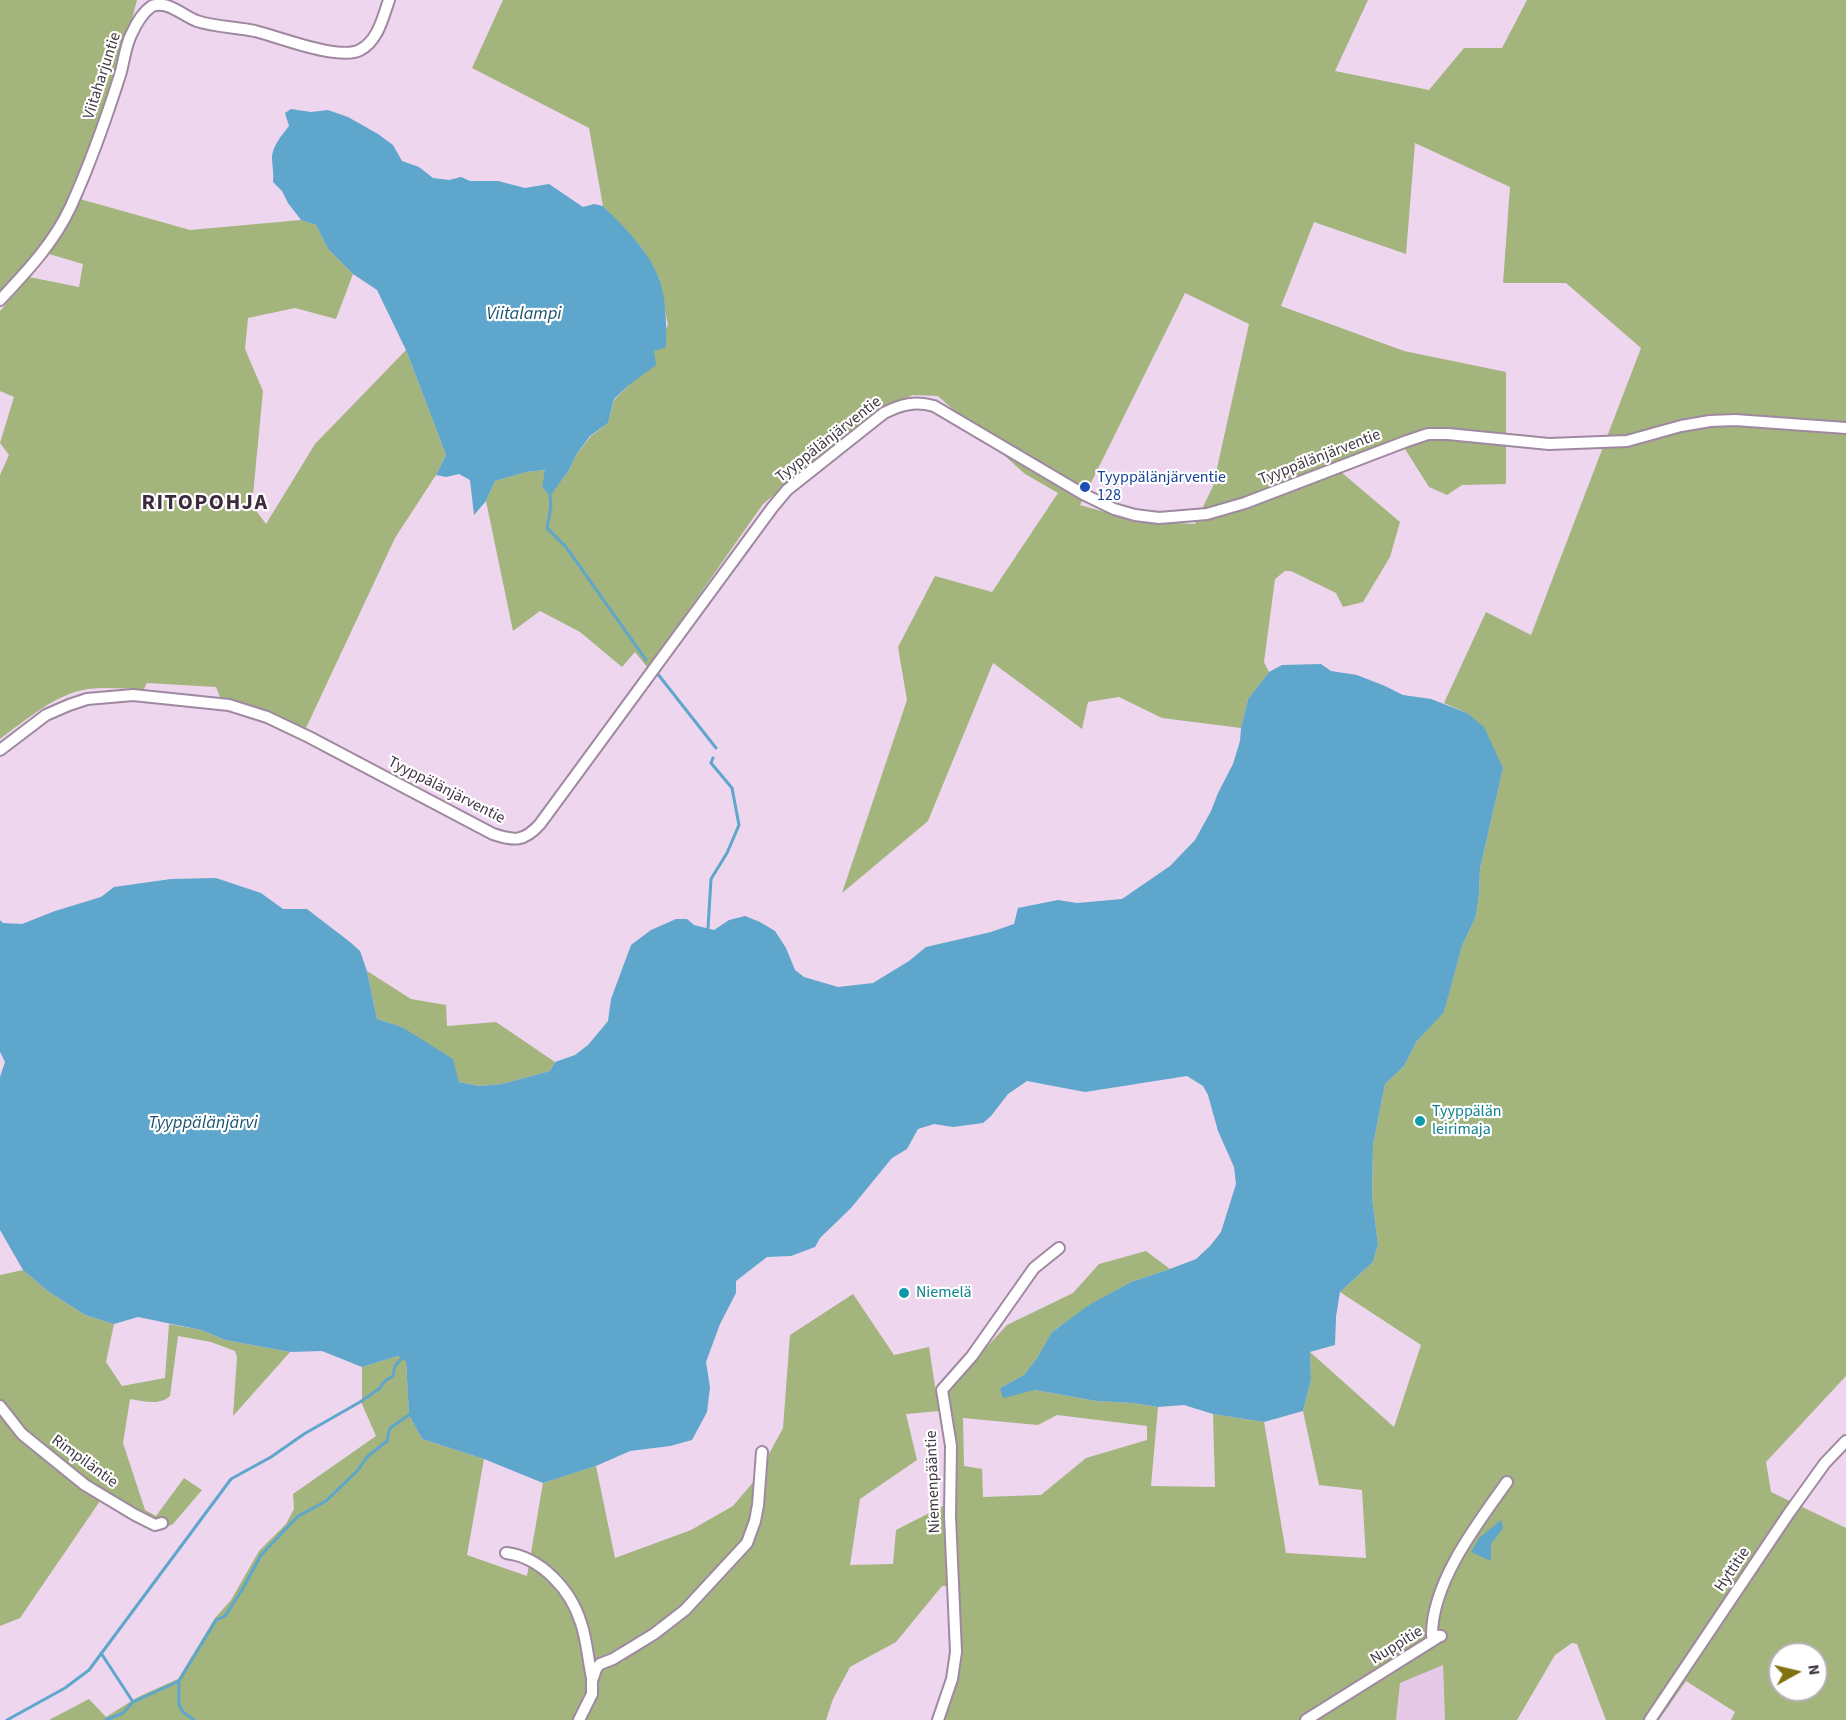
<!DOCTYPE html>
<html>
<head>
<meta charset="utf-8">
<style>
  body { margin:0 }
  #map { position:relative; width:1846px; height:1720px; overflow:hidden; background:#eed6ef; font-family:"Source Sans 3",sans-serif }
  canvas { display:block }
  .north { position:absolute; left:1768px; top:1642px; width:60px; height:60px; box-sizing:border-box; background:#fff; border:2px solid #b4b0b4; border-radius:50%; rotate:82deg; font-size:16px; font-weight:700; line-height:24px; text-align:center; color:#433943 }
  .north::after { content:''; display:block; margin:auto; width:21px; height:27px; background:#837010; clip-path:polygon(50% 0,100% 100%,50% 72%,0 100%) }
</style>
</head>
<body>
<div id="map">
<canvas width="1846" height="1720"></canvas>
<div class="north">N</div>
</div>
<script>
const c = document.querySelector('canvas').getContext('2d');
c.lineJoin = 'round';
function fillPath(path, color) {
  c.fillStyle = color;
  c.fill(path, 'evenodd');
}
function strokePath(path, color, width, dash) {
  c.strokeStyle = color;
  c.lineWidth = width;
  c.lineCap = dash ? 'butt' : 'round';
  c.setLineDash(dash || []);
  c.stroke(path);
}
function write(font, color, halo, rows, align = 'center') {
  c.font = font + ' "Source Sans 3",sans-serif';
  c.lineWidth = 4.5;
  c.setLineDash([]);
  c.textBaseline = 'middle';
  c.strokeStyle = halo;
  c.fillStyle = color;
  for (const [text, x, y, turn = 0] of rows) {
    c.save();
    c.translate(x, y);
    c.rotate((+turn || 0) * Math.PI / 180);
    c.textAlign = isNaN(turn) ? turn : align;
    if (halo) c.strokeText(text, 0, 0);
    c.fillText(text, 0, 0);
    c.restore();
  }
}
fillPath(new Path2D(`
  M1443,1665L1445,1720H1396L1400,1682Z`), '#e6c9e7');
fillPath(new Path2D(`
  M0,0H137C122,58 104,115 80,170C71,191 62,212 50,232C36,254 18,273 0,291Z
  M503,0H1368L1335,71L1429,90L1464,48H1502L1527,0H1846V1376L1766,1462L1771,1492L1846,1528V1720H1731L1735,1712L1686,1681L1659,1720H1606L1577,1644L1572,1643L1555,1655L1517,1720H1445L1443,1665L1400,1683L1396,1720H940L958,1665L956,1587L942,1586L896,1642L850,1667L833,1699L826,1720H49L89,1699L106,1717L138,1697L178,1679L215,1618L231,1600L259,1551L286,1524L294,1509L293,1494L376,1436L362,1404V1367L398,1356L406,1360L409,1415L422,1439L484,1459L467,1555L527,1576L543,1483L596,1466L615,1558L691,1530L733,1506L755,1480L783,1428L790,1335L853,1294L894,1355L929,1347L936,1393L945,1392L1007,1325L1073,1293L1099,1264L1146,1251L1170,1269L1131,1282L1090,1305L1053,1331L1037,1358L1024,1375L1000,1388L1035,1390L1096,1401L1133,1403L1158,1407L1151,1486L1215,1487L1213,1414L1264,1422L1286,1553L1366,1558L1362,1490L1319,1485L1303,1411L1311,1380L1310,1352L1394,1427L1421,1345L1340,1292L1373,1262L1378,1244L1372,1197L1373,1145L1385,1084L1404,1066L1417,1041L1444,1011L1462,946L1476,916L1479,893L1480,869L1503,768L1495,754L1467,713L1444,703L1486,612L1531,635L1641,348L1566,283H1503L1510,187L1415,143L1406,254L1314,222L1281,306L1404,351L1506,372V484L1462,485L1447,495L1429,487L1405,449L1341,472L1400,522L1390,557L1363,602L1343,607L1336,593L1291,571H1285L1275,579L1264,662L1269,672L1248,699L1241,728L1162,718L1119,697L1088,702L1082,729L993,663L928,821L842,893L907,700L898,647L935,576L992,592L1058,493L1025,474L938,396L913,395L881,408L763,504L648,668L635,652L622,667L580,632L540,611L513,631L486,501L495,481L526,472L546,470L542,487L550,495L569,470L576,455L591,436L608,423L614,400L629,385L654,351L668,325L659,278L642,248L603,206L589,128L472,68ZM1185,293L1249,324L1213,486L1195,524L1136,521L1080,505ZM940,1411L947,1457L943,1506L896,1530L893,1564L850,1565L860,1499L917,1460L906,1414ZM1057,1415L1147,1426V1440L1086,1458L1041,1495L983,1497L982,1469L964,1466L963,1418L1038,1425ZM1780,1654H1816V1690H1780Z
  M80,199L190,230L301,220L316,225L328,249L353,274L336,319L295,308L248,318L245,349L263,391L252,505L266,524L315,444L406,350L446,455L436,475L395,538L306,728L244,703L221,700L216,687L147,683L144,689C125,689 107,687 88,689C55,694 26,720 0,739V475L9,455L0,443L14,397L0,391V311L29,277L79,287L83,264L49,254L64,233Z
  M367,971L411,999L446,1005L447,1026L496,1022L555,1062L550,1071L502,1084L479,1086L459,1082L402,1027L377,1019Z
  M23,1270L49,1292L85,1315L114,1324L106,1362L122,1386L165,1378L169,1324L201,1330L225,1340L290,1352L233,1416L237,1357L235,1351L211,1342L178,1336L170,1396C159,1406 144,1401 130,1399L123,1443L145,1510L156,1516L184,1478L202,1490L173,1524L158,1531L100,1501L20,1618L0,1626V1275Z`), '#a3b47d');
fillPath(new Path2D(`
  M291,109L311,112L328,110L348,117L378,134L393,145L402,161L419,167L433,178L449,180L461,177L470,181H498L525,188L549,184L583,207L594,204L603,206C624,227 647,249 658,276C666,294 667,328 666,347L654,351L656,365L629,385L614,399L608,423L590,436L576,455L569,470L550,496L542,487L545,470L526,472L495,481L486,501L474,515L470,480L459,474L446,477L436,475L446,455L406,350L377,290L353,274L328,249L316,225L301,220L288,203L282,191L273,182C274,173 272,165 272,157C273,145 282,135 289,126L285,113Z
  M1321,664L1331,671L1357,675L1385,686L1403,695L1431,699L1467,713L1484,727L1503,768L1480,869L1479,893L1476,916L1462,946L1444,1012L1417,1041L1404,1066L1385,1084L1373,1145L1372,1197L1378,1244L1373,1262L1340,1292L1336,1317L1335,1345L1310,1352L1311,1380L1303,1411L1264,1422L1213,1414L1184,1405L1158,1407L1133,1403L1096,1401L1035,1390L1003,1398L1000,1388L1024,1375L1037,1358L1052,1332L1089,1305L1131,1282L1170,1269L1196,1259L1210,1246L1221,1232L1236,1184L1234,1167L1218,1131L1208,1095L1203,1086L1187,1076L1085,1092L1027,1081L1008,1094L991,1116L983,1123L953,1127L934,1124L918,1129L907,1149L892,1158L851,1208L820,1238L815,1247L791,1256L767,1257L736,1281V1293L720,1324L706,1362L710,1387L707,1412L692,1440L670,1446L630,1451L596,1466L543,1483L484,1459L422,1439L409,1415L406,1361L398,1356L362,1367L322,1351L290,1352L225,1340L201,1330L138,1317L114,1324L85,1315L49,1292L23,1270L0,1230V1077L5,1062L0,1052V920L3,923L22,924L55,911L101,897L114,887L171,879L216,878L261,893L283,909H307L350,942L360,951L367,971L377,1019L402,1027L453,1059L459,1082L479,1086L502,1084L550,1071L555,1062L575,1055L588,1045L608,1021L611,999L631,945L651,930L676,919H687L694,925L714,930L729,920L745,916L760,922L775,931L786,948L795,970L804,977L838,987L873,983L909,961L926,947L991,932L1014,924L1018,908L1058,900L1077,903L1122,899L1170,866L1195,840L1211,811L1218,793L1233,764L1240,741L1241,728L1248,699L1269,672L1282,665Z
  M1501,1520L1503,1528L1491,1544V1561L1471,1552L1479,1538Z`), '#5ea6cc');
strokePath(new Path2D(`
  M550,496L551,507L547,528L566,547L646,660
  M657,673L716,748
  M708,928L711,879L727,853L739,825L732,788L711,763L713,758
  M101,1653L133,1702L179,1681
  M7,1720L65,1688L89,1670L231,1479L271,1457L304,1434L360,1402L379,1389L385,1381L393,1376L395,1366L402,1358
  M106,1720L123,1713L133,1702
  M194,1720L183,1712L179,1705V1681L216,1620L225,1616L242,1590L261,1555L297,1517L326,1501L358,1470L367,1457L387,1441L390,1428L409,1415`), '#5ea6cc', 3);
const street = new Path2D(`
  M0,300C27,271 54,243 71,206C90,164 106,119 120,75C124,62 125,47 131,35C135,26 143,12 152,6C168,0 183,16 197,21C215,27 236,27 255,31C279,37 339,61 360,50C378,41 383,17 389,0
  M0,750L46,715L69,705L87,699L133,695L229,705L267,717L309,737L493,834C514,841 524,842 540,824L772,508L787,490L884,413C902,404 915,401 934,406L1083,494L1114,509L1135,515L1159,518L1207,514L1245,503L1407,441L1428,434H1448L1549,444L1627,441L1681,426L1710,421L1735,420L1846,428
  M0,1406L22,1434L85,1485L135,1515L155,1525L162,1523
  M506,1553C541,1557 571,1590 581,1623C587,1640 588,1660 592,1678
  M1441,1636L1432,1635C1432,1582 1477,1524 1507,1482
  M579,1720L592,1694V1681L596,1669L600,1664L613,1659L654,1634L685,1610L747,1543L755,1521L758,1505L762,1452
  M938,1720L952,1679L956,1652L950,1516L951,1446L942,1390L972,1356L1034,1268L1059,1248
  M1306,1720L1440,1636
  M1650,1720L1789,1513L1825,1463L1846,1441`);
strokePath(street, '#9f89a0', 14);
strokePath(street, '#fff', 10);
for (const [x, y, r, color] of [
  [1085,487,6,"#1a4fb4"],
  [1420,1121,6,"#0f9aa8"],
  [904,1293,6,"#0f9aa8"]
]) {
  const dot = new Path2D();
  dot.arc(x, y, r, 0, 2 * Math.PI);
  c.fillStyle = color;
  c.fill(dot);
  strokePath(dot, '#fff', 2);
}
write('16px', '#433943', '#fff', [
  ["Viitaharjuntie",103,76,-72],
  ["Tyyppälänjärventie",829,440,-38],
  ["Tyyppälänjärventie",1320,458,-21],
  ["Tyyppälänjärventie",446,791,27],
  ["Rimpiläntie",84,1462,36],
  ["Niemenpääntie",934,1482,-92],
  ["Hyttitie",1733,1570,-56],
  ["Nuppitie",1397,1646,-32]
]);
write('16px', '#164399', '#fff', [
  ["Tyyppälänjärventie",1097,478],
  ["128",1097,496]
], 'left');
write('16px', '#0d838f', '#fff', [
  ["Tyyppälän",1432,1112],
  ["leirimaja",1432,1130],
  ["Niemelä",916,1293]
], 'left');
write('italic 18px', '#1a536e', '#fff', [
  ["Viitalampi",524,315],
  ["Tyyppälänjärvi",203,1124]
]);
c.letterSpacing = '1.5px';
write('bold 22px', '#3c2a3d', '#fff', [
  ["RITOPOHJA",205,504]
]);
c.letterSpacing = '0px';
</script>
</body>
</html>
